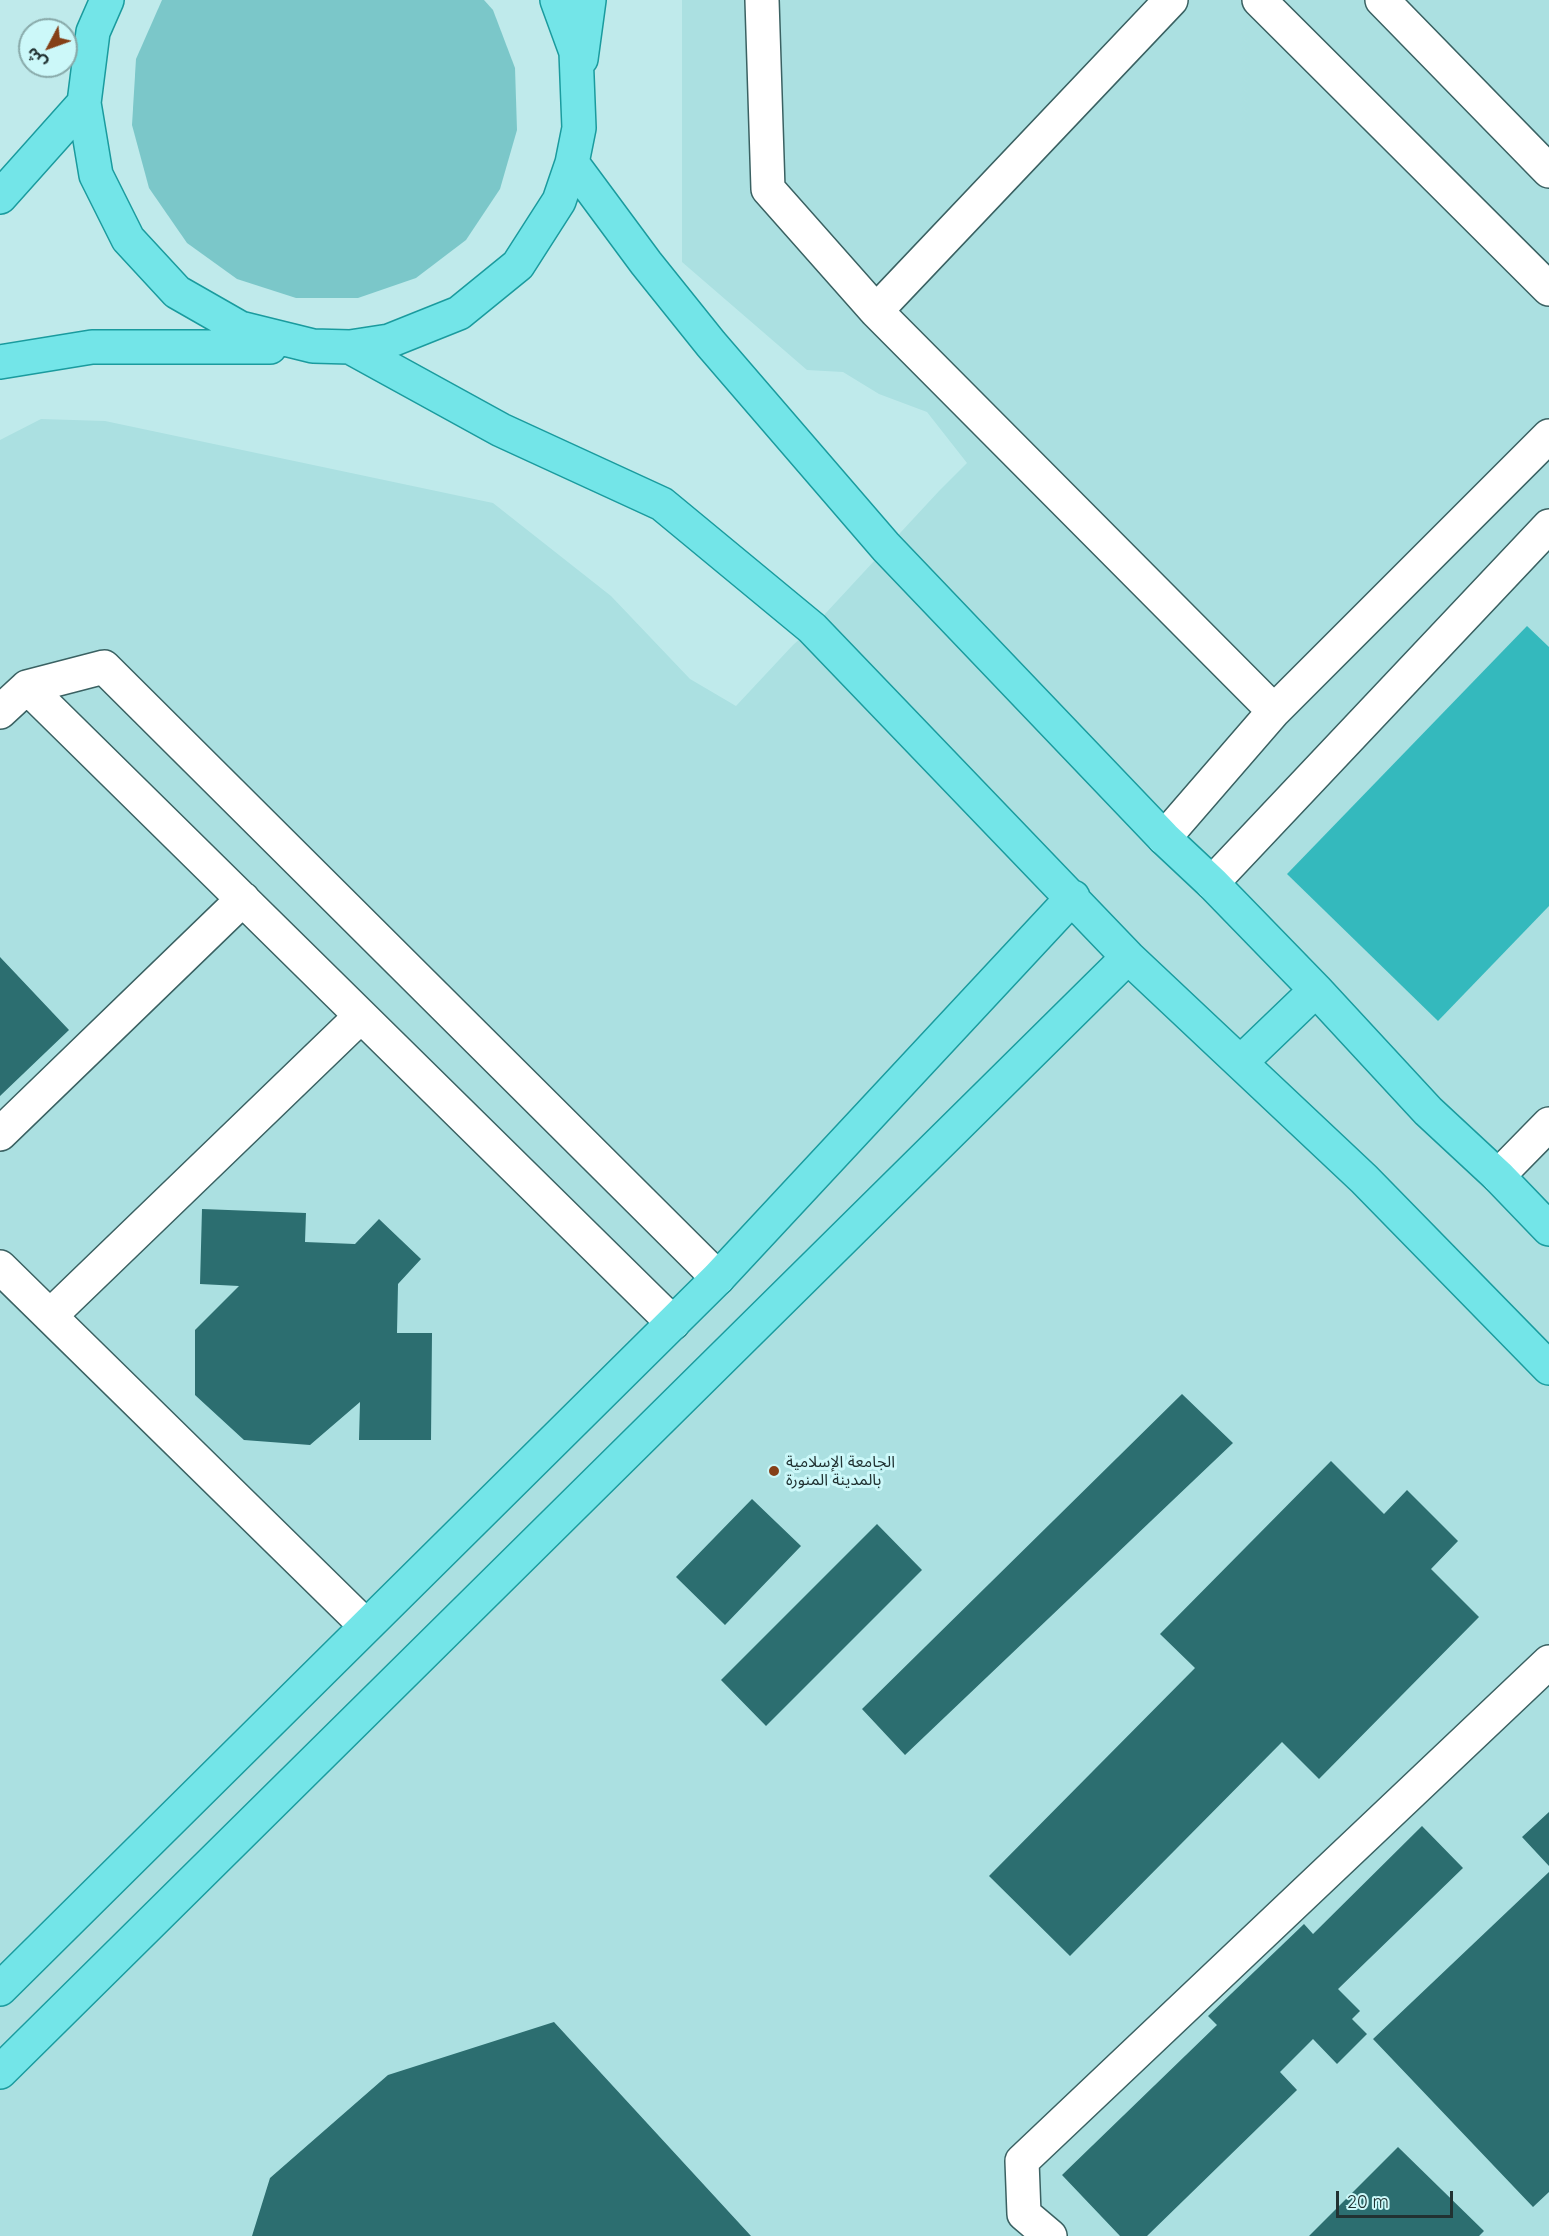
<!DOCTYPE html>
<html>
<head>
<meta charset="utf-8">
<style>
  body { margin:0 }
  #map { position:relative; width:1549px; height:2236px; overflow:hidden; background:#bfeaeb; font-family:Quicksand,"Noto Sans Arabic",sans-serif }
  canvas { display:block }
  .north { position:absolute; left:18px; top:18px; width:60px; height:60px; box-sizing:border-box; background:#ccf8f9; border:2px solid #88a9a9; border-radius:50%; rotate:229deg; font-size:16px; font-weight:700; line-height:24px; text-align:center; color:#213232 }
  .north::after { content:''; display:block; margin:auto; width:21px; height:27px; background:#854017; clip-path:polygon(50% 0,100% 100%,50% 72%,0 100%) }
  .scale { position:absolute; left:1336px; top:2191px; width:117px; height:27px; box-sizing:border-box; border:3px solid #213232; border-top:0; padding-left:8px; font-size:18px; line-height:21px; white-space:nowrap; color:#213232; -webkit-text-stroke:4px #ccf8f9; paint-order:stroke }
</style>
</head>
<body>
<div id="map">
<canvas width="1549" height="2236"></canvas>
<div class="north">ش</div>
<div class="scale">20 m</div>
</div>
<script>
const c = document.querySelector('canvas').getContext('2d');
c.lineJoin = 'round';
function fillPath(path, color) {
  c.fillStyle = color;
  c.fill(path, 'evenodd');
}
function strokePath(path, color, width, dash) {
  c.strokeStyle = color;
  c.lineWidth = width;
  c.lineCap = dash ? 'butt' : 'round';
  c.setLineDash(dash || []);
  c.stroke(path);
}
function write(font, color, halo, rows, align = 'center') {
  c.font = font + ' Quicksand,"Noto Sans Arabic",sans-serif';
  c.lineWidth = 6;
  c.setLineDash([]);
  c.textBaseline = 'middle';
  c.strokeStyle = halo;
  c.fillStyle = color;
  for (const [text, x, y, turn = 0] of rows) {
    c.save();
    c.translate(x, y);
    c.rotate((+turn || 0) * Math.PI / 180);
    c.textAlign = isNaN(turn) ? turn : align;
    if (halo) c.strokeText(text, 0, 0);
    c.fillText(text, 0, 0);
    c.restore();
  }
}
fillPath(new Path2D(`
  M682,0H1549V2236H0V440L41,419L105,421L493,503L611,596L690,679L736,706L793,645L812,628L939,491L967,463L927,412L879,394L843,372L807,370L682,262Z`), '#abe0e1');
fillPath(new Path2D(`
  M162,0H484L493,10L515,68L517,130L500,189L466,240L416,278L358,298H296L237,279L187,243L149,188L132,125L136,59Z`), '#7bc7c9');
fillPath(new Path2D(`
  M1527,626L1549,647V906L1438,1021L1287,874Z`), '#34b9bd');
fillPath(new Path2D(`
  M0,957L69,1030L0,1096Z
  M202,1209L306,1213L305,1242L355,1244L379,1219L421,1259L398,1284L397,1333H432L431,1440H359L360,1402L310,1445L244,1440L195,1395V1330L239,1286L200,1284Z
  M1182,1394L1233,1443L905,1755L862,1709Z
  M1331,1461L1384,1514L1407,1490L1458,1541L1431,1569L1479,1617L1319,1779L1282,1742L1070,1956L989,1876L1195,1668L1160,1634Z
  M752,1499L801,1546L725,1625L676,1577Z
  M877,1524L922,1570L766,1726L721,1680Z
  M1549,1812V1866L1522,1837Z
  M1422,1826L1463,1868L1338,1989L1360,2011L1352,2019L1367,2034L1337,2064L1313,2039L1280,2072L1297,2090L1147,2236H1120L1062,2175L1217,2025L1208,2016L1304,1924L1313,1934Z
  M1549,1872V2192L1533,2207L1373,2039Z
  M554,2022L751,2236H252L270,2178L388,2075Z
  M1398,2147L1484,2231L1479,2236H1309Z`), '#2c6e70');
const minor = new Path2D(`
  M762,0L768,189L876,311L1274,711
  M1259,0L1549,289
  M1382,0L1549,171
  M876,311L1171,0
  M27,687L104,667L718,1278
  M0,712L27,687L673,1323
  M1164,838L1274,711L1549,436
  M1212,883L1549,526
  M0,1134L243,899
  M1498,1176L1549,1124
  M0,1267L366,1626
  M50,1316L361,1016
  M1050,2236L1024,2214L1022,2161L1549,1662`);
const major = new Path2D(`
  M107,0L93,32L84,103L96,175L128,239L177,292L240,328L313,346L350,347L389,341L459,313L518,265L559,201L572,163L579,128L576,52L557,0
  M581,59L589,0
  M572,163L646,263L711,344L886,547L1164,838L1212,883L1316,990L1428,1111L1498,1176L1549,1229
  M0,197L84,103
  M350,347L501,430L662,504L812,628L1128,957L1364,1179L1549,1368
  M0,362L92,347H270
  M1241,1062L1316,990
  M0,1989L718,1278L1073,897
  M0,2072L1128,957`);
strokePath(minor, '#3a6162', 36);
strokePath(major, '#1a9b9e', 36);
strokePath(minor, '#fff', 33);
strokePath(major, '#73e5e8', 33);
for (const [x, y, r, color] of [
  [774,1471,6,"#854017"]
]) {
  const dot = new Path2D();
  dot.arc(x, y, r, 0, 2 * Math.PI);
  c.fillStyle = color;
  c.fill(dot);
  strokePath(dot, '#ccf8f9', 2);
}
write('16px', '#213232', '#ccf8f9', [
  ["الجامعة الإسلامية",786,1462],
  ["بالمدينة المنورة",786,1480]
], 'left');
</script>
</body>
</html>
